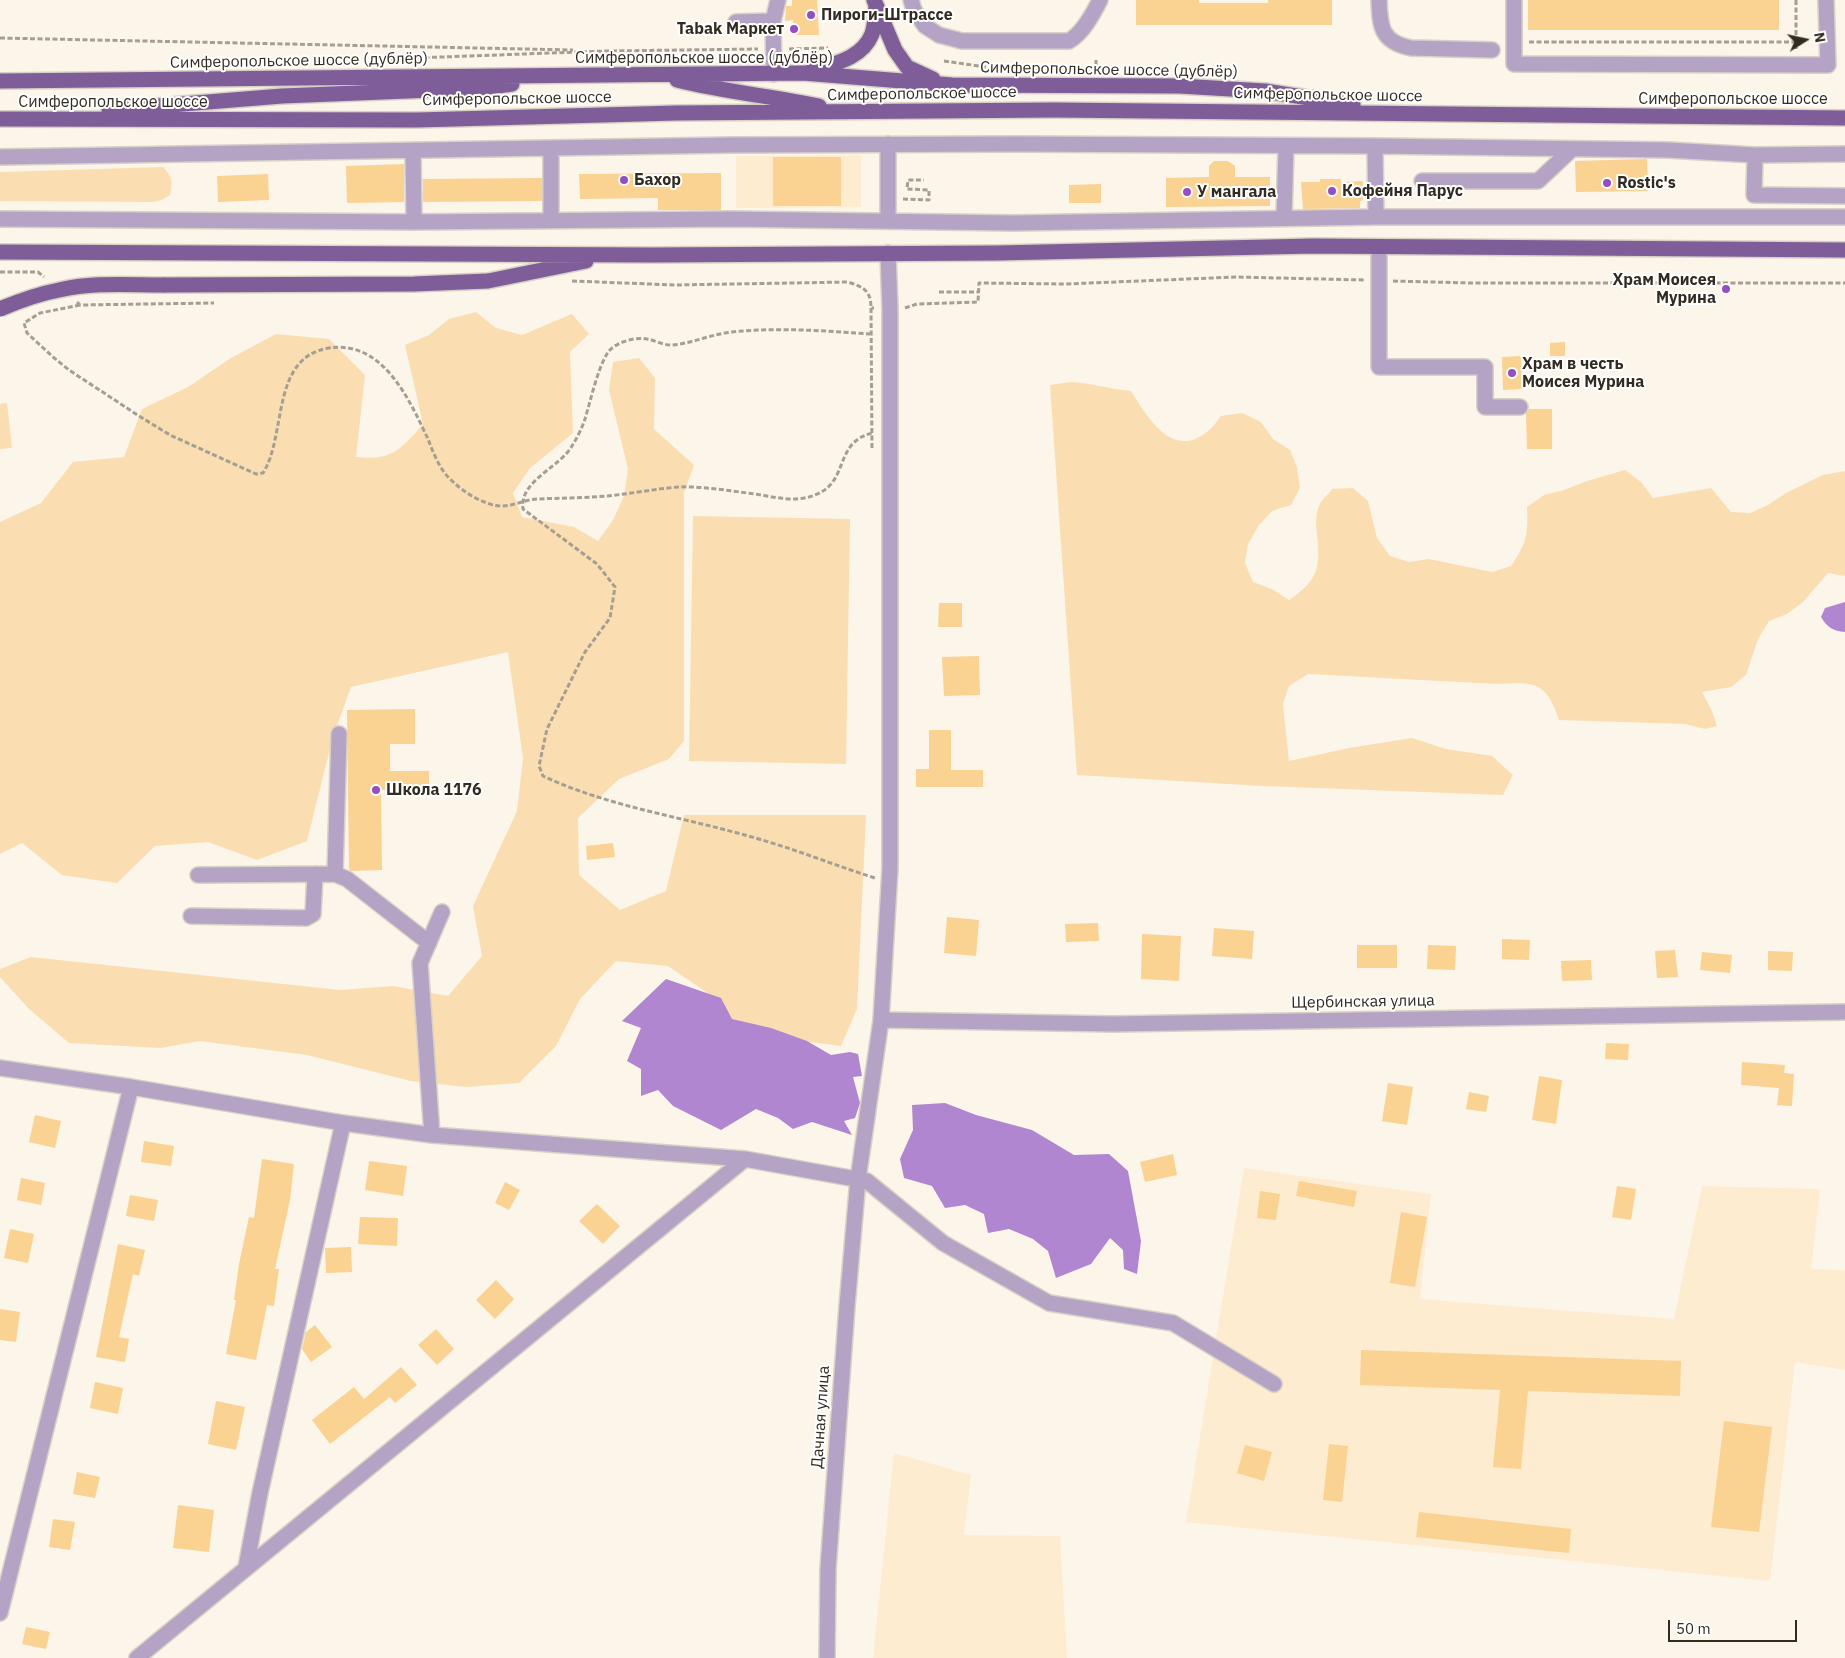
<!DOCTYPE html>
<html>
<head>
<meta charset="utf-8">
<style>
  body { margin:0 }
  #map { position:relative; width:1845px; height:1658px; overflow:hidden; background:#fcf5ea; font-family:"IBM Plex Sans",sans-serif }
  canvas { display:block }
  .north { position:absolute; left:1780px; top:15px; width:50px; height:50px; -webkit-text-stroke:4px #fff; paint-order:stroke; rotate:80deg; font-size:14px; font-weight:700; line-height:20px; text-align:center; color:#322b21 }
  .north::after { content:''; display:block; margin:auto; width:18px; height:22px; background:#322b21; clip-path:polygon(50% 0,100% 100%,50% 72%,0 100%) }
  .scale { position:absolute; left:1668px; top:1620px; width:129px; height:22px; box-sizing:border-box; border:2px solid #322b21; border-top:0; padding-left:6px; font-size:15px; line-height:18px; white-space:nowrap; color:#322b21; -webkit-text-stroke:4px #fff; paint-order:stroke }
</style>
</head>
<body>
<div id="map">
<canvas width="1845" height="1658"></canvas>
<div class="north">N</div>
<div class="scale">50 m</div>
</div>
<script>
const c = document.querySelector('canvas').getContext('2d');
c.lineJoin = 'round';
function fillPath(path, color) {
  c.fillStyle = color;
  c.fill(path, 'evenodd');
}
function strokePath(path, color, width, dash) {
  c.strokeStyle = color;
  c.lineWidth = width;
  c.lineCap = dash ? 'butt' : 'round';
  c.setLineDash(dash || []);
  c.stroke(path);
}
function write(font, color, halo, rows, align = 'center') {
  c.font = font + ' "IBM Plex Sans",sans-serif';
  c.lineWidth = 4;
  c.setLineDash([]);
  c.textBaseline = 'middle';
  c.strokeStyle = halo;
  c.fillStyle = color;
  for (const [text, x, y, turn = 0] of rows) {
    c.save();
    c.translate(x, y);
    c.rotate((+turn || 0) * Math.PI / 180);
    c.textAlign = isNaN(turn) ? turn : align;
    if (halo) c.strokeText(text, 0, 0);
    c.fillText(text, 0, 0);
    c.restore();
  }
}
fillPath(new Path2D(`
  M861,155V207L736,208V156Z
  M1244,1168L1431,1194L1420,1299L1674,1319L1702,1186L1820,1189L1811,1269L1845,1270V1370L1795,1362L1770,1581L1186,1522Z
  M894,1453L971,1475L964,1535L1060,1536L1067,1658H873Z`), '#feecd0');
fillPath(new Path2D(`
  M163,167C172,176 173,182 170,195L162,200L152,202L0,201V172Z
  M476,312L496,328L522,335L572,314L589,334L570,352L573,433L530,468L513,493L522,517L574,527L598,541L613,520L624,496L628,469L609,390L613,362L639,358L655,378L654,429L694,465L684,493V741L669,759L619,779L578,818L579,875L620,910L666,891L684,815H866L857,1009L841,1046L770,1037L719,1023L709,994L668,966L616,961L580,999L556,1046L519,1083L466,1087L411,1081L307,1055L200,1041L161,1048L69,1043L29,1009L0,977V969L31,957L340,990L393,986L448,996L482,956L473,906L517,811L523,758L508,652L351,687L333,737L307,841L257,860L208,842L155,846L117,883L62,875L22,843L0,854V522L41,503L73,462L124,457L142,409L188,387L231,358L276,334L329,339L365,375L356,457C391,461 401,450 423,424L405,345L429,335L449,319Z
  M1070,382C1091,383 1110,389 1131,391C1147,417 1173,461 1208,431C1213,427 1217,421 1221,416L1242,413L1261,422L1273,439L1290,450L1297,467L1300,488L1291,505L1272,511L1259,525L1248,544L1245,563L1253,582L1272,589L1289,600C1317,581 1321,569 1317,535C1316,525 1315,513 1320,504C1322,499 1329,494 1332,489L1353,488L1368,501L1377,538L1390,556L1409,562L1429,559L1492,572L1511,566C1527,543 1528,534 1527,507L1544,495L1564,490L1587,481L1625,470L1641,482L1653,498L1711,488L1731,512L1750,513L1768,505L1786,493L1823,475L1845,471V576L1828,573L1803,602L1787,614L1769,621L1758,639L1746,675L1731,687L1702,692L1712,711L1717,726L1705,729L1685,724L1559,720C1546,681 1535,682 1497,684L1308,674L1289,686L1283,704L1289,761L1349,748L1412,738L1446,749L1492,756L1513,775L1503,795L1262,786L1077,775L1050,385Z
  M7,403L12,448L0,449V404Z
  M693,516L850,519L846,764L689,761Z`), '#fadeb1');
fillPath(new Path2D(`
  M1845,602V632C1833,631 1827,627 1821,617L1825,608Z
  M666,979L721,998L732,1019L771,1028L807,1041L831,1055L850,1052L858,1054L862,1076L853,1077L860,1103L855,1118L844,1121L852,1135L812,1122L793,1129L778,1118L756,1109L721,1130L673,1106L658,1090L641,1096V1069L627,1061L641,1028L622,1021Z
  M945,1103L976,1115L1032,1130L1074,1155L1109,1154L1128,1171L1141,1241L1137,1274L1124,1269L1123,1250L1110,1238L1091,1264L1056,1278L1048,1251L1033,1239L1009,1229L988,1233L984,1214L965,1205L945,1208L932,1186L904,1178L900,1159L913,1130L912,1105Z`), '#b086d0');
fillPath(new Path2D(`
  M792,0H817L819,35H794L793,20L785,21L786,6H792Z
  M1136,0H1199V3H1268V0H1332V25H1136Z
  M1528,0H1779V30H1528Z
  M773,157H841V206H773Z
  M1647,159L1648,191L1576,192L1575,161Z
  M1214,161H1228L1235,166V177H1270V206L1166,207V178L1209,177V166Z
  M404,164V202L347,203L346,166Z
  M721,173V210H658V198L580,199L579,174Z
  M268,174L269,200L218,202L217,176Z
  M542,178V201L423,202V179Z
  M1320,179H1341V182L1363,181V200L1360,201V208L1303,209L1301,182H1320Z
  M1101,184V203H1069V185Z
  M1565,342V356H1550V343Z
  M1521,356L1522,389L1503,390L1502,357Z
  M1529,409H1552V449H1527L1526,413Z
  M939,603H962V627H938Z
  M979,656L980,695L944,696L942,657Z
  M415,709V744H390V771H429V790H381L382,870L351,871L349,869L347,710Z
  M929,730H951V770H983V787H916V769H929Z
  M613,843L615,857L587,860L586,846Z
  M947,917L979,920L976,956L944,953Z
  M1098,923L1099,941L1066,942L1065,924Z
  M1214,928L1254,931L1252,959L1212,956Z
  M1142,934L1181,936L1179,981L1141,979Z
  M1502,939L1530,940L1529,960L1502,959Z
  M1357,945H1397V968H1357Z
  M1428,945L1456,946L1455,970L1427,969Z
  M1675,950L1678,977L1657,978L1655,951Z
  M1768,951L1793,952L1792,971L1768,970Z
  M1702,952L1732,955L1730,973L1700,970Z
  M1591,960L1592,980L1562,981L1561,961Z
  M1606,1043L1629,1044L1628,1060L1605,1059Z
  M1742,1062L1785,1065L1784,1073L1794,1074L1792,1106L1777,1105L1779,1088L1741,1085Z
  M1539,1076L1562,1080L1556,1124L1532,1120Z
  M1388,1083L1413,1087L1407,1125L1382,1121Z
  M1469,1092L1489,1096L1486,1112L1466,1109Z
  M35,1115L61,1121L55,1148L29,1142Z
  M144,1141L174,1146L171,1166L141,1162Z
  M1173,1154L1177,1175L1145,1182L1140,1162Z
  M262,1159L294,1164L290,1200L275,1269H279L274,1306L267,1305L256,1360L226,1354L236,1300H234L239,1264L249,1217L254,1218Z
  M369,1161L407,1166L403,1196L365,1190Z
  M21,1178L45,1183L41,1205L17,1200Z
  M1299,1181L1357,1191L1354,1207L1296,1196Z
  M505,1182L520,1190L509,1210L495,1203Z
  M1617,1186L1636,1189L1631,1220L1612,1217Z
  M1260,1191L1280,1194L1276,1220L1257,1218Z
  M130,1195L158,1200L154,1221L126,1216Z
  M597,1204L620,1226L603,1244L579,1221Z
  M1401,1212L1427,1217L1415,1287L1390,1283Z
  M360,1217L398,1218L397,1246L358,1244Z
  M10,1229L34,1234L28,1263L4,1258Z
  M118,1244L145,1250L139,1276L133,1274L119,1337L129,1339L125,1362L96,1357Z
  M351,1247L352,1272L326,1273L325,1248Z
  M496,1280L514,1299L495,1319L476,1300Z
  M0,1309L20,1312L16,1342L0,1340Z
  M315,1325L332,1347L311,1362L302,1349L306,1332Z
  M436,1329L454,1349L437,1365L418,1345Z
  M1361,1350L1681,1361L1680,1396L1528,1391L1521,1469L1493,1467L1500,1390L1360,1385Z
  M401,1367L417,1385L395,1403L390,1397L330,1444L312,1420L354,1387L364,1399Z
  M95,1382L123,1388L118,1414L90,1408Z
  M216,1401L245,1407L236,1450L208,1444Z
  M1724,1421L1772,1427L1759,1532L1711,1527Z
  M1329,1444L1348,1446L1342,1502L1323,1500Z
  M1245,1445L1272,1452L1264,1481L1237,1473Z
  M77,1472L100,1477L95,1498L73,1494Z
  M178,1505L214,1510L209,1552L173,1548Z
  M1419,1512L1571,1529L1569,1553L1416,1537Z
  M53,1519L75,1522L70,1550L49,1547Z
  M26,1627L50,1632L46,1649L22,1644Z`), '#fad292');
const minor = new Path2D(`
  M911,0L914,10L925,26L939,35L962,41H1069C1083,33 1093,14 1100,0
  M1379,0C1380,27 1381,42 1411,48L1492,50
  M1514,0V64L1828,65L1826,0
  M736,22L773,21
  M774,74L773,21L778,0
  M1375,146L1376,217
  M551,148V221
  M413,151L414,222
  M1755,155L1754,195L1845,196
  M0,157L731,145L1018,144L1375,146L1668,150L1755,155L1845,154
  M1422,181H1538L1571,150
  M1284,218L1286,146
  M0,219L414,222L729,219L1014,223L1376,217H1845
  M888,221V144
  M1379,247V367H1485V407H1520
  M335,874L339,734
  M198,875L335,874L347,879L429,943
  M191,916L306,918L313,914L315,874
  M881,1020L1114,1024L1845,1012
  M0,1068L131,1087L343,1123L432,1135L745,1159L867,1181L943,1243L1049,1303L1173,1323L1274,1384
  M432,1135L420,963L442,912
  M246,1567L260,1493L343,1123
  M0,1613L131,1087
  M137,1658L745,1159
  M827,1658L828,1569L847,1306L858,1179L881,1020L890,869V308L888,253`);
const major = new Path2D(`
  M874,0L895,50L907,67L933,79
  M811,71C833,64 862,59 872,34C875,26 875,15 876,7
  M677,80C724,92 772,96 819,106
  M0,81L803,73L952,85L1179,86L1265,91L1353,105
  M109,110L282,96L483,88L512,84
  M0,119L417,120L676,113L1054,110L1845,118
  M0,252L652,255L997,253L1313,246L1845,250
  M163,285L414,284L488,281L586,261`);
strokePath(minor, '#d8d1c6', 18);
strokePath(major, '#d8d1c6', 18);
strokePath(new Path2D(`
  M1796,0V49
  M0,38L573,50
  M1529,42H1796
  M789,49L828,48
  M387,59L606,51L758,49
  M1096,60V70
  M944,61L986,67
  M903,199L929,200V190L907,189L908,180H924
  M0,272H38L44,277
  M572,281L675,285L848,282C863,287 871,290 871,308H874
  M1393,281L1471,283H1845
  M939,292H978
  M77,302L80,305L214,303
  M80,305L40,313L24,323L27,333L53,357L69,370L139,416L170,435L256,474L263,473C287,436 270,357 329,348C383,340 409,399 428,439C433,452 439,468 449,478C462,491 476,500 493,505C508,509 522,500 537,499C560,498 583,498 606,496C630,494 654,489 678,487C704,486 730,491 755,494C775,497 795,503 815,495C850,482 833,443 872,433
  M871,308L872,450
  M905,308L917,304L978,302L979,283L1066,284L1236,277L1364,280
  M871,334C825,331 778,327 732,332C712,334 693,343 673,345C664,346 655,340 647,339C636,337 620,341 611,349C600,358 590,403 585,419C582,428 577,438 572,446C559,468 519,481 523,509L597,564L615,587L610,618L585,652L547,729L539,766L543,776C611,808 690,818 762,840C800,851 837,866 875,878`), '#a59e93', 3, [5, 2.5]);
strokePath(minor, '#b5a3c5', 15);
strokePath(major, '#7f5d98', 15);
const majorBridge = new Path2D(`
  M0,309C19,301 38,294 59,290C92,282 129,285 163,285`);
strokePath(majorBridge, '#d8d1c6', 18, []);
strokePath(majorBridge, '#7f5d98', 15);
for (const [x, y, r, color] of [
  [811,15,5,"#944ec2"],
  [794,29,5,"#944ec2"],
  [624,180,5,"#944ec2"],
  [1607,183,5,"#944ec2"],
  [1332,191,5,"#944ec2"],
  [1187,192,5,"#944ec2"],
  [1726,289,5,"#944ec2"],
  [1512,373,5,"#944ec2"],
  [376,790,5,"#944ec2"]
]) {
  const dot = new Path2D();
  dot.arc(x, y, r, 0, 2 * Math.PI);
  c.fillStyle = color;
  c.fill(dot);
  strokePath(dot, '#fff', 2);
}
write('bold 16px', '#322b21', '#fff', [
  ["Пироги-Штрассе",821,15],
  ["Tabak Маркет",784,29,"right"],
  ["Бахор",634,180],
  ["Rostic's",1617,183],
  ["Кофейня Парус",1342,191],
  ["У мангала",1197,192],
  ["Храм Моисея",1716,280,"right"],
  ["Мурина",1716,298,"right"],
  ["Храм в честь",1522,364],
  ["Моисея Мурина",1522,382],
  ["Школа 1176",386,790]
], 'left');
write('16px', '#322b21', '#fff', [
  ["Симферопольское шоссе (дублёр)",704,58],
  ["Симферопольское шоссе (дублёр)",299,61,-1],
  ["Симферопольское шоссе (дублёр)",1109,70,1],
  ["Симферопольское шоссе",922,94,-1],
  ["Симферопольское шоссе",1328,95,1],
  ["Симферопольское шоссе",517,99,-1],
  ["Симферопольское шоссе",1733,99],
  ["Симферопольское шоссе",113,102],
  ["Щербинская улица",1363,1002,-1],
  ["Дачная улица",821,1417,-86]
]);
</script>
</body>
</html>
